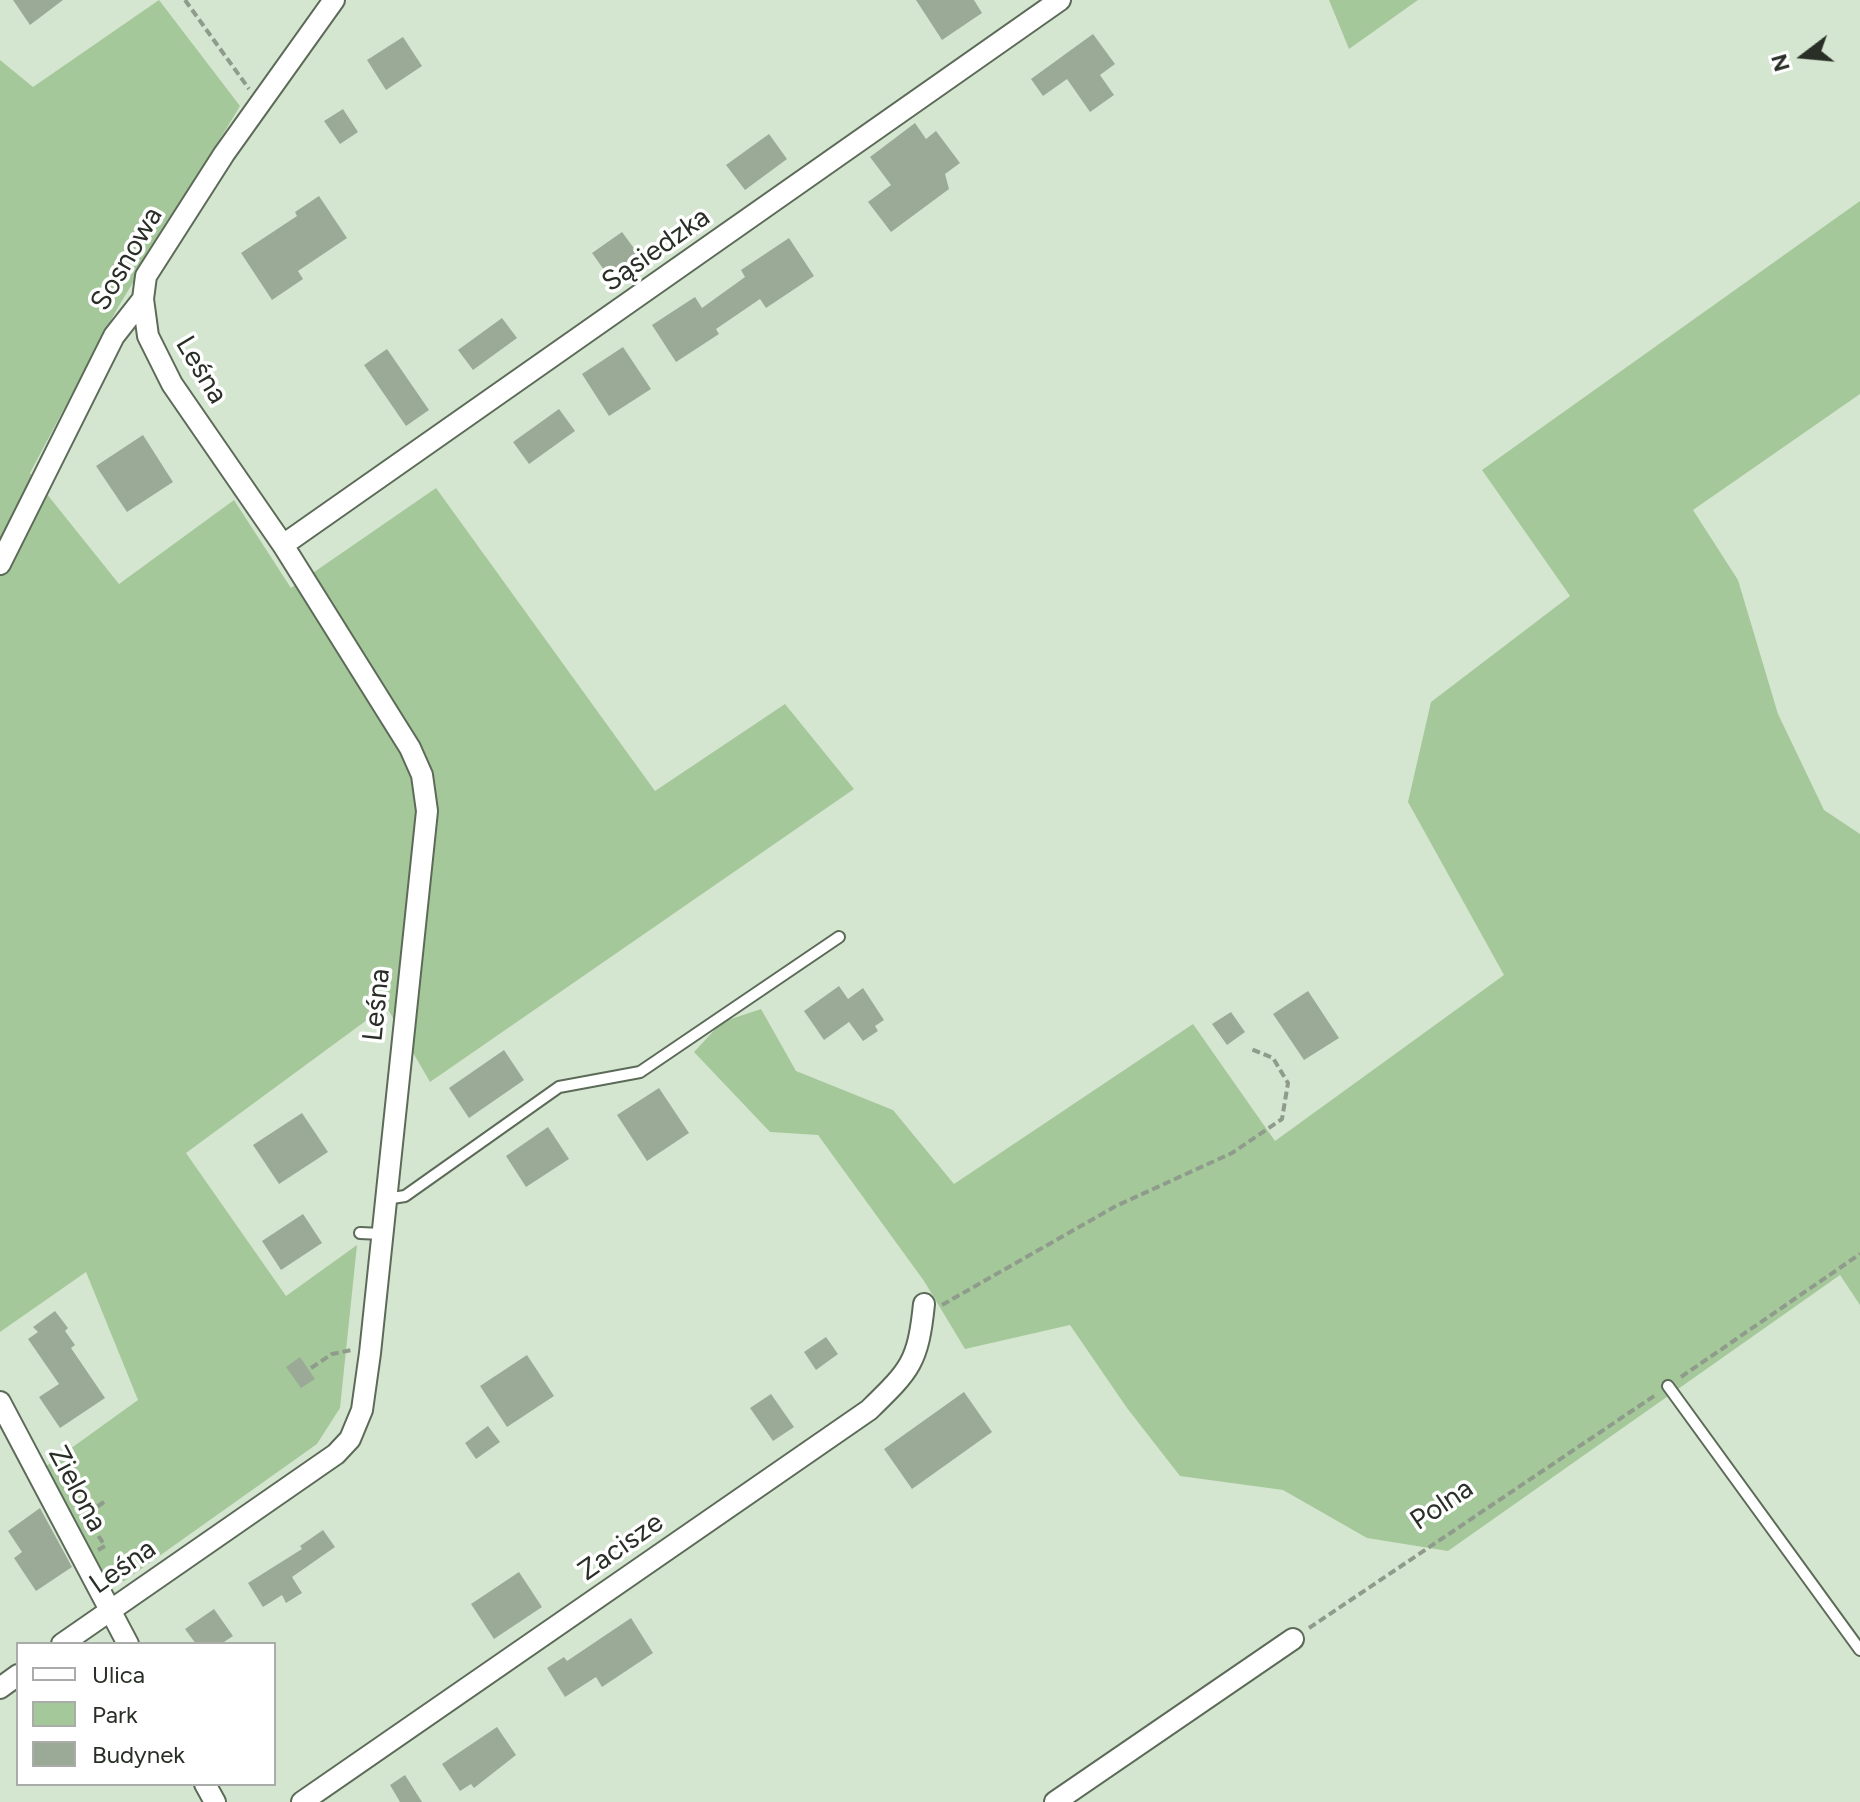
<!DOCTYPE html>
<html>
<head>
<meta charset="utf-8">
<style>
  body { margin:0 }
  #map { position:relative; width:1860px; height:1802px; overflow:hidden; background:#d5e6d0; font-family:Figtree,sans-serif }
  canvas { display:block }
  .legend { position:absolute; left:16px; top:1642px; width:260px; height:144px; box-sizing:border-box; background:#fff; border:2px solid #a9aca9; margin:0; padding:10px 14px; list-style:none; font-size:24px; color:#292f27 }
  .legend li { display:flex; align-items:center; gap:16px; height:40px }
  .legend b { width:40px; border:2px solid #a9aca9 }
  .north { position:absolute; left:1764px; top:16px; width:80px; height:80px; -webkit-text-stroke:6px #fff; paint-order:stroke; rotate:254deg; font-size:22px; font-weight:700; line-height:32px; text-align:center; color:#292f27 }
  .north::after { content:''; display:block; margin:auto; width:28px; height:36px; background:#292f27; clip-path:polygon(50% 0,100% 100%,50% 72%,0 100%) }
</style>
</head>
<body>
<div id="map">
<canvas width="1860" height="1802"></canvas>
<ul class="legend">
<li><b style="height:10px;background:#fff"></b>Ulica</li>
<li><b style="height:22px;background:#a5c89b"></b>Park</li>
<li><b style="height:22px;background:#9aaa96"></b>Budynek</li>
</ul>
<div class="north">N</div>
</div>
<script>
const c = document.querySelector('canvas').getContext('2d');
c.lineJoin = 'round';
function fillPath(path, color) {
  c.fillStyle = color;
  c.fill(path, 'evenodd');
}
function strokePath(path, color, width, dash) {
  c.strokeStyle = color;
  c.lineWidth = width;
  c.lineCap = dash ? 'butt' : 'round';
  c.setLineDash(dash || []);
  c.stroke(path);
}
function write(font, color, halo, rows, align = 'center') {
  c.font = font + ' Figtree,sans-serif';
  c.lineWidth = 7;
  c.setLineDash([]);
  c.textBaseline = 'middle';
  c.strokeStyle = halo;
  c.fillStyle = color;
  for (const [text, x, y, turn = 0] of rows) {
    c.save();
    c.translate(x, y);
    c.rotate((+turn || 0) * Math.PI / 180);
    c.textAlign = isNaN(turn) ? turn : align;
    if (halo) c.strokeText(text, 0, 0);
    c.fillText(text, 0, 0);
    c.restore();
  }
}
fillPath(new Path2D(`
  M159,0L240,106L117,309L30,473L119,584L234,500L291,588L436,488L655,791L785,704L854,789L430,1082L386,1006L186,1153L286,1296L357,1245L340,1408L317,1444L124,1581L104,1579L45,1467L138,1400L86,1272L0,1332V60L33,87Z
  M1329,0H1418L1349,49Z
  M1860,201V394L1693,510L1738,580L1778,714L1824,810L1860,834V1305L1840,1275L1448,1551L1367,1538L1283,1490L1180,1476L1127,1408L1070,1325L965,1349L924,1281L818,1135L770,1132L694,1052L722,1022L761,1009L796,1071L893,1110L954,1184L1193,1024L1275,1141L1504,975L1408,802L1431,702L1570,596L1482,470Z`), '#a5c89b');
fillPath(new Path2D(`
  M13,0H63L30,25Z
  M916,0H974L982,13L942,40Z
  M1093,34L1115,64L1100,75L1114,95L1090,112L1067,79L1043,96L1031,79Z
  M403,37L422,66L386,90L367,60Z
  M343,109L358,132L340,144L324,121Z
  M915,123L926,139L936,131L960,163L945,174L949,189L891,232L868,202L891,185L870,157Z
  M769,134L787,159L745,190L726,165Z
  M319,196L347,238L298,271L303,279L272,300L241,253L297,216L295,212Z
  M622,232L639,255L609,277L592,253Z
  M789,238L814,276L766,308L760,299L716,329L719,334L676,362L652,325L695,297L702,308L745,277L741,270Z
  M502,318L517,338L473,370L458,350Z
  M623,347L651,389L609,416L582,374Z
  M387,349L429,410L406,426L364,365Z
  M559,409L575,431L529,464L513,442Z
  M143,435L173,482L127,512L96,466Z
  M839,986L848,999L863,988L884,1020L875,1026L878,1031L863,1041L849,1022L824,1040L804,1011Z
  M1308,991L1339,1038L1304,1060L1273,1014Z
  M1231,1012L1245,1032L1227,1045L1212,1024Z
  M504,1050L524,1080L469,1118L449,1088Z
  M659,1088L689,1133L647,1161L617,1115Z
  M302,1113L328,1152L279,1184L253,1145Z
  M548,1127L569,1159L526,1187L506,1156Z
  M303,1214L322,1243L281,1270L262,1241Z
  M55,1311L68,1328L65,1331L75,1345L71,1348L105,1398L60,1428L39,1397L59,1384L28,1339L38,1332L33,1327Z
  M826,1337L838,1354L816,1370L804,1352Z
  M527,1355L554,1396L507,1427L480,1386Z
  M300,1357L315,1379L301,1388L286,1367Z
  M964,1392L992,1432L912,1489L884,1449Z
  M771,1394L794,1427L773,1441L750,1408Z
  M488,1426L500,1442L476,1459L465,1443Z
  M40,1508L72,1567L36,1591L14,1558L22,1552L8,1531Z
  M323,1530L335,1547L292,1577L302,1593L286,1603L282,1595L263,1607L248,1583L302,1549L300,1546Z
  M519,1572L542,1607L494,1639L471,1604Z
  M214,1609L233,1636L221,1644H196L185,1629Z
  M631,1618L653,1653L602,1687L596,1677L565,1697L547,1668L564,1657L567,1661Z
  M497,1727L516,1755L474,1788L471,1784L460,1791L442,1764Z
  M405,1775L422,1802H400L390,1785Z`), '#9aaa96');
const service = new Path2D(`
  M386,1199L405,1196L559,1087L640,1072L839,937
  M360,1233L382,1234
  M1668,1386L1860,1650`);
const minor = new Path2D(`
  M283,545L1060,0
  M0,564L114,336L143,299L146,276L224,154L334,0
  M0,1402L128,1644
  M62,1644L336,1454L350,1439L362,1410L370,1353L427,811L422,775L410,748L283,545L172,384L148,336L143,299
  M0,1688L18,1675
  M205,1784L215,1802
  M302,1802L869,1410C910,1370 918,1363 924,1304
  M1055,1802L1293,1639`);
strokePath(service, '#5c6a58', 14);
strokePath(minor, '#5c6a58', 24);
strokePath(new Path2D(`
  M185,0L249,89
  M942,1305L1116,1206L1232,1153L1282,1119L1288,1083L1273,1058L1251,1049
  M311,1368L332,1354L352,1350
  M1681,1377L1860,1254
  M98,1550L105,1546L85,1515L104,1502
  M1309,1628L1657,1394`), '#8f9b8b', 4, [8, 4]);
strokePath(service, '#fff', 10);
strokePath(minor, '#fff', 20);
write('28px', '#292f27', '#fff', [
  ["Sąsiedzka",656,250,-35],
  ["Sosnowa",127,259,-60],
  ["Leśna",201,370,59],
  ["Leśna",377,1005,-84],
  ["Zielona",77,1489,62],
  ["Polna",1442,1505,-34],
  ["Zacisze",621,1547,-35],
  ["Leśna",123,1567,-35]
]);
</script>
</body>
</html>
